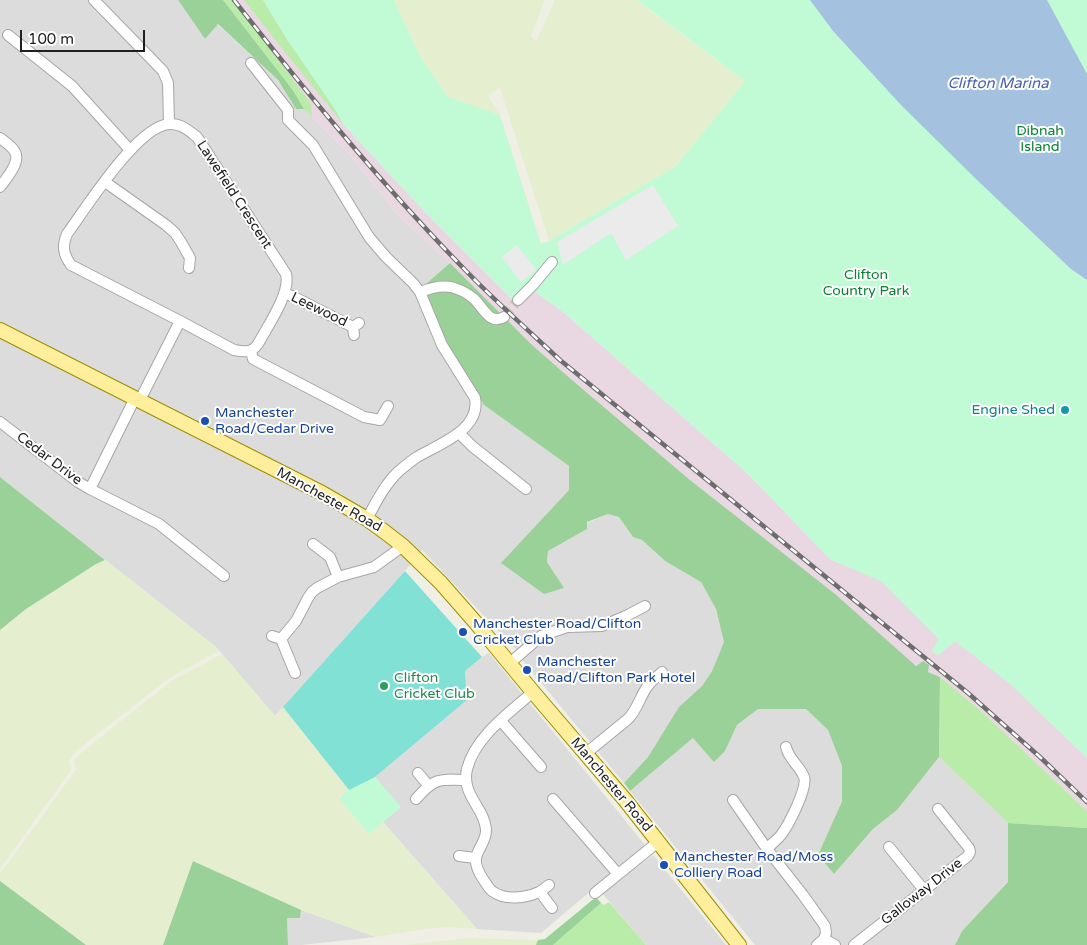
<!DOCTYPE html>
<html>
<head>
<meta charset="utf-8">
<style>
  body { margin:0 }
  #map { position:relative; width:1087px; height:945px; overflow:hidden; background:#f0efe5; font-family:"Varela Round",sans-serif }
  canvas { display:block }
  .scale { position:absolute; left:20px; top:30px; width:125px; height:22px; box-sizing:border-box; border:2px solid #1f1f1f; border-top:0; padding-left:6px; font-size:15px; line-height:18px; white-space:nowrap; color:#1f1f1f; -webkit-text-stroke:4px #fff; paint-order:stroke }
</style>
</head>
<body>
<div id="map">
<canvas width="1087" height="945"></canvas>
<div class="scale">100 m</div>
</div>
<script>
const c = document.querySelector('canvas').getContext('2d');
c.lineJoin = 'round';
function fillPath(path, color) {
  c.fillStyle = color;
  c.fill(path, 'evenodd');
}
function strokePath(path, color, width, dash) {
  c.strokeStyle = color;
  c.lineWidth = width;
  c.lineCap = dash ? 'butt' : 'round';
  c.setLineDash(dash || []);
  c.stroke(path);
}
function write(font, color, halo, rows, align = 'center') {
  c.font = font + ' "Varela Round",sans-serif';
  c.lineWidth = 4;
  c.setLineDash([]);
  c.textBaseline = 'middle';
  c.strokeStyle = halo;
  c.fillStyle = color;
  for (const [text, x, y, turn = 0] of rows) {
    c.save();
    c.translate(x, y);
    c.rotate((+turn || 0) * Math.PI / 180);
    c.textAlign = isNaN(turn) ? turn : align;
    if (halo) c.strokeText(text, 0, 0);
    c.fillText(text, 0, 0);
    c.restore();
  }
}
fillPath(new Path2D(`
  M0,0H178L205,39L217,24L278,80L296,109H304L351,156L398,215L450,263L420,289L473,388L484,405L569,466V490L502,563L563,587L547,562L548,551L587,529V523L608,514L619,517L633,537L642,540L665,561L701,582L716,609L724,642L712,671L702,686L679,708L648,757L624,783L519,656L564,625L518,652L422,550L405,571L275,716L216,647L0,477Z
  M489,653L645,845L541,933L477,929L383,822L400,807L375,777L467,700L465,671L482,657Z
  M758,709H806L828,730L842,766V800L818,855L834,874L873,829L897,810L939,757L1008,823V882L962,931L955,945H755L630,791L693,738L725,751L737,725Z
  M653,855L726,945H646L602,893Z
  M301,910L376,937L302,945H288L287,918H300Z`), '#dddcdc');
fillPath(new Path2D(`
  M223,0H263L335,108L344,125L427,214L519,306L530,294L535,292L562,311L748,474L830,559L882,581L939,639L932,651L938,655L955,641L1010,683L1087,758V811L980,710L940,677L928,672L923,661L916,666L835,595L690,480L572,380L531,344L450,263L398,215L351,156L304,109L292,89Z`), '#e9d7e1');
fillPath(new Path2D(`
  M394,0H545L531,36L536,41L555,0H636L745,81L676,166L549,241L500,88L488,95L500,115L448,97L420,56Z
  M105,560L216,647L219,651L168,679L76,751L69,760L71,770L0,869V630L26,609L96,564Z
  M222,654L275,716L283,707L349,790L339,797L369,834L383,822L477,929L448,927L426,929L376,937L301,910L193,861L163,945H86L0,881V874L75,771L76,769L74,760L81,753L171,681Z
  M468,938L538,940L536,945H405Z`), '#e5efd0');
fillPath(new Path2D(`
  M223,0H234L311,104L312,117L304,109L292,89Z
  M244,0H263L286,38L335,108L344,125L277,42Z
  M940,677L980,710L1087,811V828L1008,823L939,757Z
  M609,902L646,945H553L601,903L604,905Z`), '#b9eca9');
fillPath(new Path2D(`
  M178,0H223L292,89L304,109H296L278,80L218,24L205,39Z
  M450,263L531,344L572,380L690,480L835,594L916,666L923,661L929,665L928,672L940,677L939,757L897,810L873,829L834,874L818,855L842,801V766L828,730L806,709H758L737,725L725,751L714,762L693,738L630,791L624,783L648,757L679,707L702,686L712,671L724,642L716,609L701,582L665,561L642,540L633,537L619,517L608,514L587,522V529L548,551L547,562L564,588L544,594L501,563L569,490V466L484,405L442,340L420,289Z
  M0,477L105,560L96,564L26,609L0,630Z
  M1008,823L1087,828V945H955L962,931L1008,882Z
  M193,861L301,910L300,918H287L288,945H163Z
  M0,881L78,939L86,945H0Z
  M596,897L601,903L553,945H536L538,940L545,939Z`), '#9ad198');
fillPath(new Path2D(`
  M263,0H394L420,56L448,97L500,115L541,244L549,241L676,166L745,81L637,0H1087V758L1010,684L955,641L938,655L932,651L939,639L882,582L830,559L748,474L562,311L535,292L530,294L519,306L427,214L344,125L334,108L286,38Z
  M375,777L401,807L369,834L339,798L352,787Z`), '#c1fbd5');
fillPath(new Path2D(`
  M405,571L482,657L465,671L467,700L375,777L349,790L283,707Z`), '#81e1d5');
fillPath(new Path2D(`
  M653,185L678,226L626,260L611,233L563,265L557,242Z
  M517,245L536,270L521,282L502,257Z`), '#ebebeb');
fillPath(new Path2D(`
  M810,0H1047L1087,74V280L1071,269L977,180L901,105L833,31Z`), '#a4c2df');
strokePath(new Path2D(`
  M504,317L518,300`), '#c6c5bd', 10, [10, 5]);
const minor = new Path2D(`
  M94,0L163,71L168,83L169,123
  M8,35L72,86L130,150
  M251,63L288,110V120L313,145L369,237L386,257L413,283L420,292L442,345L475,398C481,430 439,444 417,457C411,461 405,466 399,471C385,484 376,502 367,519
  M0,138C5,142 12,146 15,152C21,162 6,179 0,187
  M105,182L166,225L175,233L181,242L190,258L189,268
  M420,292C430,288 441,285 451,287C459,289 467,293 473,298C482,305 489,326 504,317
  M285,293L296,298L353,327
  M518,300L533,285L552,262
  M354,335L353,327L359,323
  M251,351L253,359L364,417L380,420L388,406
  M140,400L180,321L234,350C244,352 252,353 258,344C267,327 291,293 286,274L197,137C189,131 182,124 171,124C139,123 86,208 67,234C62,246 63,254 71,265L180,321
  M0,422L78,482L90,489L135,398
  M459,433L472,446L526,489
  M90,489L159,524L224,576
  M313,544L330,557L338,577
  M272,636L281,639L295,673
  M281,639L296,621L308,598L312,592L317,588L338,577L374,567L403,546
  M510,663L541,636L567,627L602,626L628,615L645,606
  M533,692C509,713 475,737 467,769C461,795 484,807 486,829C487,840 478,848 476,858C475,865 479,873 483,879C486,883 488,888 492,891C505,901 526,898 539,892C543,890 546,887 549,885
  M501,721L541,767
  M585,754L628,719C637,710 640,697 647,687C651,681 657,677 662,672
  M418,773L428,785
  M416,799C434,778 439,779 465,780
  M553,799L618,874
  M733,800L767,849L803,895L825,926L826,933L824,939
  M889,847L924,890
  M767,849C771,844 777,840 781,835C788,826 808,788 804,777C800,766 789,760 786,747
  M459,856L476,858
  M540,892L552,908
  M595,893L658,842
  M817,945L824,939L835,945
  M854,945L968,856L970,852L969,848L938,809`);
const major = new Path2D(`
  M0,330L322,493L367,519L385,532L403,546L441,583L476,623L533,692L626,801L739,945`);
strokePath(minor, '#a6a6a6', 12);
strokePath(major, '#9a8f00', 16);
strokePath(minor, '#fff', 10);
strokePath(major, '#ffee9b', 14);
const rail = new Path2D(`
  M234,0C310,97 388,192 474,279C502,307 531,333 560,360L968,693L1040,757L1087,802`);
strokePath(rail, '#6d6d6d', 4.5);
strokePath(rail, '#fff', 2.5, [8]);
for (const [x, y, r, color] of [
  [1065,410,5,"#0f9aa8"],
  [205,421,5,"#1a4fb4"],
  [463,632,5,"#1a4fb4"],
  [527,670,5,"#1a4fb4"],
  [384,686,5,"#2e9e5b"],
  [664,865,5,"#1a4fb4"]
]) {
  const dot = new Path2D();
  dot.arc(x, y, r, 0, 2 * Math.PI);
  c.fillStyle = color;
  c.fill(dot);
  strokePath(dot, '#fff', 2);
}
write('14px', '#088232', '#fff', [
  ["Dibnah",1040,131],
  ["Island",1040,147],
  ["Clifton",866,275],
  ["Country Park",866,291]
]);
write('14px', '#1f1f1f', '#fff', [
  ["Lawefield Crescent",234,195,57],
  ["Leewood",319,310,26],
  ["Cedar Drive",49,459,37],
  ["Manchester Road",329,500,29],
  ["Manchester Road",611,785,50],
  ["Galloway Drive",922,892,-38]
]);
write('14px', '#0d838f', '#fff', [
  ["Engine Shed",1055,410]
], 'right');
write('14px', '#164399', '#fff', [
  ["Manchester",215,413],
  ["Road/Cedar Drive",215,429],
  ["Manchester Road/Clifton",473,624],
  ["Cricket Club",473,640],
  ["Manchester",537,662],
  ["Road/Clifton Park Hotel",537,678],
  ["Manchester Road/Moss",674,857],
  ["Colliery Road",674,873]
], 'left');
write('14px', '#27864d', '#fff', [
  ["Clifton",394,678],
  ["Cricket Club",394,694]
], 'left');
write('italic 15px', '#4861b2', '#fff', [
  ["Clifton Marina",998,84]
]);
</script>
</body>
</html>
